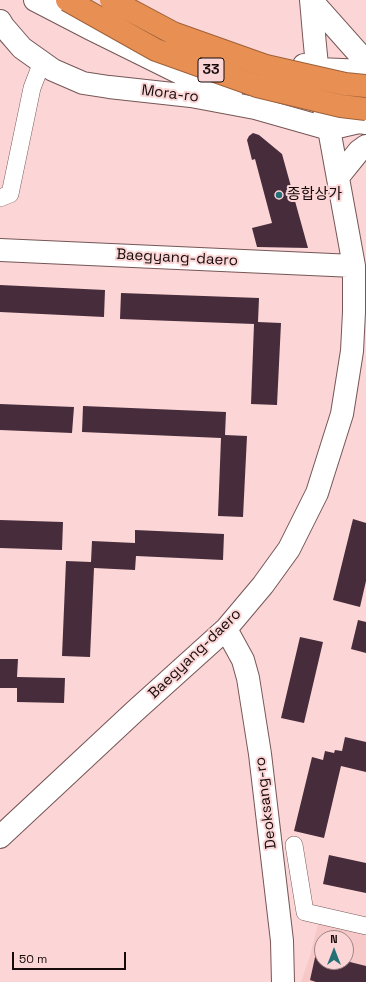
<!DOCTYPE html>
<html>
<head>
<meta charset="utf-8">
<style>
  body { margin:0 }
  #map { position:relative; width:366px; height:982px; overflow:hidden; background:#fcd6d6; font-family:"Space Grotesk",sans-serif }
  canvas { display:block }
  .north { position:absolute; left:314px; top:930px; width:40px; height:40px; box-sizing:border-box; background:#fcd6d6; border:1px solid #a08484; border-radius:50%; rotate:0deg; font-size:11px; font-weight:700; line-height:16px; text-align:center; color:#160a0a }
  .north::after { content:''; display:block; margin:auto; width:14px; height:18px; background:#256f77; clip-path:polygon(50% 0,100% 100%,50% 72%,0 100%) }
  .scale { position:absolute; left:12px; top:952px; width:114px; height:18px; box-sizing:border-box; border:2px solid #160a0a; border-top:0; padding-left:5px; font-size:12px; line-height:14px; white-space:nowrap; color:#160a0a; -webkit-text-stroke:3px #fcd6d6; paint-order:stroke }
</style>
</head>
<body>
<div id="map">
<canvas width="366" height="982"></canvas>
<div class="north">N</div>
<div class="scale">50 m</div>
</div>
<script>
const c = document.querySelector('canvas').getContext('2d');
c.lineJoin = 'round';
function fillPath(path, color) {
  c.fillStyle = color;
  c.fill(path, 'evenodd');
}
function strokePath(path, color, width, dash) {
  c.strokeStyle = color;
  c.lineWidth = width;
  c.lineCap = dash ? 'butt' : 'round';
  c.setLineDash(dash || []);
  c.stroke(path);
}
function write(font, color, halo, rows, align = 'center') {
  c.font = font + ' "Space Grotesk","Noto Sans KR",sans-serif';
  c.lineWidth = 4;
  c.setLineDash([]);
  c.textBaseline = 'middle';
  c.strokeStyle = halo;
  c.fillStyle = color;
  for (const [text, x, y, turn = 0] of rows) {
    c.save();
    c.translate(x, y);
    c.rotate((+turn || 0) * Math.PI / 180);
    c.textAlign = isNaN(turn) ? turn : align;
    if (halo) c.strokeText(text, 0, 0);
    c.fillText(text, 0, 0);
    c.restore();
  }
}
fillPath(new Path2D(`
  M319,920L366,934V982H301L310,956ZM322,938H346V962H322Z`), '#f6c8c7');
fillPath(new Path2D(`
  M253,133L259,135L282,154L308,248L257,247L252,228L272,223L255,159L252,160L247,140L249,136Z
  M0,285L105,290L104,317L0,312Z
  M121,293L259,298L258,322L281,323L277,405L251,404L254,324L120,319Z
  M0,404L74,407L72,433L0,430Z
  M83,406L226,412L225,435L247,436L243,517L218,516L221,438L82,432Z
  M353,519L366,523V581L360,607L333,600Z
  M0,520L63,522L62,550L0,548Z
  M135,530L224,534L223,560L136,556L135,570L94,568L90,657L62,656L66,561L91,562L92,541L135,543Z
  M358,620L366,622V653L351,649Z
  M300,637L323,642L304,723L281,718Z
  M0,659H18L17,677L65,678L64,703L17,702V688H0Z
  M345,737L366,742V772L341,766L324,838L294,831L312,757L323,760L325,751L334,753L335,750L342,751Z
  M329,855L366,863V893L323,884Z
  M316,953L322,955V962H346V961L366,966V982H316L310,980Z`), '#472c3c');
const street = new Path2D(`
  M0,198L10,194L32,88L42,62
  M294,845L305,912L366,926`);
const secondary = new Path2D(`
  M35,0L91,29L190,78L231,92
  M311,0L359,54L366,60
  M0,21L3,26L22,48L53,70L83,83L109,87L191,96L255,108L329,129L359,122L366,123
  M304,65L318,69L366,71
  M338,177L359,151L366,146
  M0,250L354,266
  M226,629L243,660L248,678L260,754L282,941L283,982
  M0,837L135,711L226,629L263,585L289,549L317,493L342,414L352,351L354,312V266L329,129C317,87 315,43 311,0`);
strokePath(street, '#765656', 18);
strokePath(secondary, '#765656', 24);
strokePath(street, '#fff', 17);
strokePath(secondary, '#fff', 22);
const highwayBridge = new Path2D(`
  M67,0L156,50L257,86L341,106L366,109
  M111,0L173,33L266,66L345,84L366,86`);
strokePath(highwayBridge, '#9e6139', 24, []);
strokePath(highwayBridge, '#e89053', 22);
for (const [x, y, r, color] of [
  [279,195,4,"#256f77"]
]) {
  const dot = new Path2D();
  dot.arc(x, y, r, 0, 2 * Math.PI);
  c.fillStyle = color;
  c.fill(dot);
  strokePath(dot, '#fcd6d6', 1.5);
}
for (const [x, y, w] of [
  [211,70,26]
]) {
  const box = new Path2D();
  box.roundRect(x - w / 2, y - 12, w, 24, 3);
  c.fillStyle = '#fcd6d6';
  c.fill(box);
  strokePath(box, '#160a0a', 1);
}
write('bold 14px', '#160a0a', null, [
  ["33",211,70]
]);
write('15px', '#160a0a', '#fcd6d6', [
  ["Mora-ro",170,94,7],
  ["Baegyang-daero",177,258,3],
  ["Baegyang-daero",195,654,-44],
  ["Deoksang-ro",266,803,-97]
]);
write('15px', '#160a0a', '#fcd6d6', [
  ["종합상가",287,195]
], 'left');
</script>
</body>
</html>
